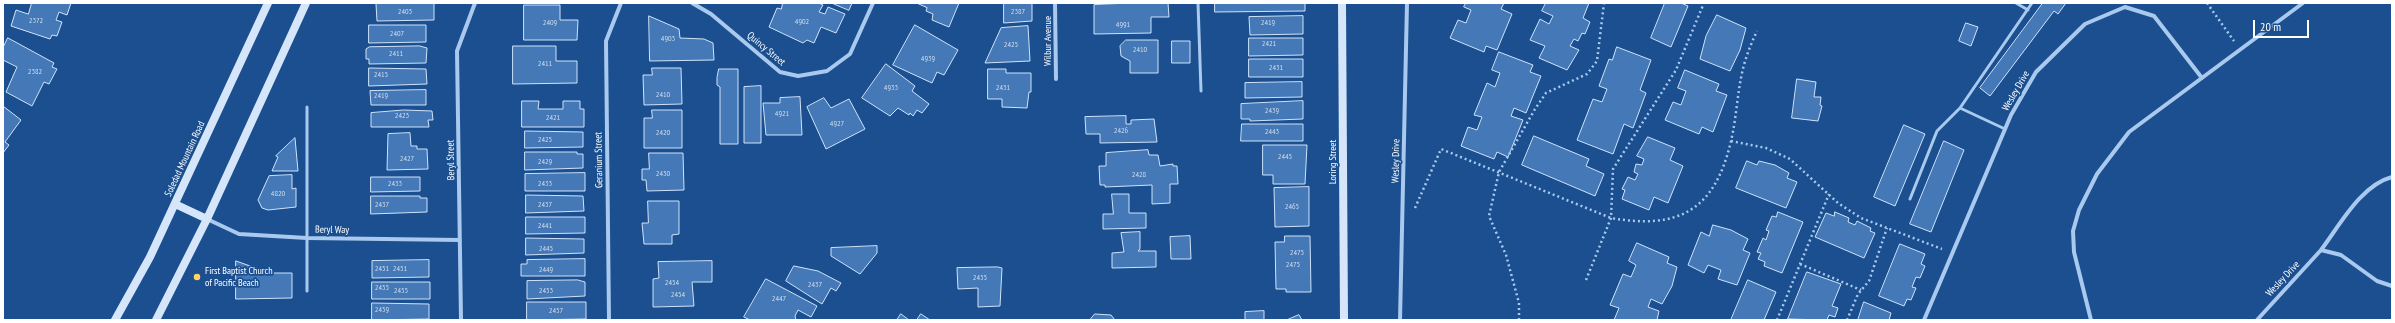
<!DOCTYPE html>
<html>
<head>
<meta charset="utf-8">
<style>
  body { margin:0 }
  #map { position:relative; width:2395px; height:323px; overflow:hidden; background:#1b4f8f; font-family:"PT Sans Narrow",sans-serif }
  canvas { display:block }
  .frame { position:absolute; inset:0; border:4px solid #fff; pointer-events:none }
  .scale { position:absolute; left:2253px; top:20px; width:56px; height:18px; box-sizing:border-box; border:2px solid #fff; border-top:0; padding-left:5px; font-size:12px; line-height:14px; white-space:nowrap; color:#fff; -webkit-text-stroke:3px #1b4f8f; paint-order:stroke }
</style>
</head>
<body>
<div id="map">
<canvas width="2395" height="323"></canvas>
<div class="frame"></div>
<div class="scale">20 m</div>
</div>
<script>
const c = document.querySelector('canvas').getContext('2d');
c.lineJoin = 'round';
function fillPath(path, color) {
  c.fillStyle = color;
  c.fill(path, 'evenodd');
}
function strokePath(path, color, width, dash) {
  c.strokeStyle = color;
  c.lineWidth = width;
  c.lineCap = dash ? 'butt' : 'round';
  c.setLineDash(dash || []);
  c.stroke(path);
}
function write(font, color, halo, rows, align = 'center') {
  c.font = font + ' "PT Sans Narrow",sans-serif';
  c.lineWidth = 3.5;
  c.setLineDash([]);
  c.textBaseline = 'middle';
  c.strokeStyle = halo;
  c.fillStyle = color;
  for (const [text, x, y, turn = 0] of rows) {
    c.save();
    c.translate(x, y);
    c.rotate((+turn || 0) * Math.PI / 180);
    c.textAlign = isNaN(turn) ? turn : align;
    if (halo) c.strokeText(text, 0, 0);
    c.fillText(text, 0, 0);
    c.restore();
  }
}
const building = new Path2D(`
  M32,3H71L67,15L59,12L56,20L62,22L57,36L52,35L50,39L11,26L16,10L28,14Z
  M389,3H434V20L377,21L376,4Z
  M783,3H819L823,5L819,12L825,14L828,7L845,14L836,33L821,27L814,43L807,40L803,43L769,27L777,8L781,9Z
  M832,3H852L849,10Z
  M917,3H959L949,27L932,20L933,14L926,11L927,8Z
  M1004,3H1032V21L1004,23Z
  M1130,3H1168L1169,17H1151V33L1094,34V5Z
  M1215,3H1305V11L1215,12Z
  M1466,3H1504L1501,9L1512,14L1497,50L1486,46L1484,52L1450,38L1458,20L1466,23L1471,10L1464,7Z
  M1546,3H1589L1583,18L1590,22L1585,34L1582,33L1578,41L1574,39L1570,46L1579,50L1567,70L1539,58L1545,46L1530,40L1540,19L1549,24L1553,16L1542,11Z
  M1665,3H1681L1688,6L1671,47L1651,38Z
  M2043,3H2066L2058,14L2054,11L1990,96L1980,88Z
  M524,5H560V20H578L577,40H524Z
  M1717,15L1746,28L1740,50L1730,71L1700,59L1706,36Z
  M649,16L679,29L680,38L704,39L713,43L714,60L650,61Z
  M1303,16V34L1250,35L1249,17Z
  M1966,23L1978,27L1971,46L1959,41Z
  M369,25H426V42L369,43Z
  M915,25L958,50L944,75L937,72L932,83L893,65Z
  M1028,26L1030,61L985,63L1001,28Z
  M8,38L54,63L52,67L57,69L49,84L44,82L32,106L6,92L17,67L3,60V48Z
  M1249,38H1303V55L1249,56Z
  M1126,40H1158V73H1130V61L1121,56L1120,46Z
  M1172,41H1190V63H1172Z
  M420,46L427,48L426,63L369,64V59H366V49L369,47Z
  M513,46H556V61H577V83L513,84Z
  M1617,47L1651,60L1640,90L1646,93L1633,128L1624,124L1613,154L1577,140L1593,99L1602,102L1607,89L1599,86L1609,59L1612,60Z
  M1499,52L1533,65L1530,72L1541,76L1526,113L1514,108L1511,116L1523,120L1508,157L1497,152L1494,159L1461,146L1468,127L1477,130L1482,117L1474,115L1487,83L1495,87L1500,73L1492,70Z
  M1249,59H1303V77H1249Z
  M886,64L915,86L912,91L929,104L922,113L917,110L913,116L910,113L909,115L898,108L890,116L862,98Z
  M369,68L426,69L427,84L369,86Z
  M652,68H681L682,104L644,105L643,75H652Z
  M719,69H738V144H720V87L717,85V78Z
  M988,69H1006V73H1031V92H1029L1027,108L1002,107V99H988Z
  M1685,70L1719,84L1716,91L1727,95L1713,132L1702,127L1699,134L1665,120L1673,102L1681,105L1686,91L1678,88Z
  M1797,79L1816,82L1814,97H1821L1820,105L1822,106L1818,121L1792,118Z
  M1302,82V97L1245,98V83Z
  M761,86V143H744V87Z
  M426,90V105H371L370,91Z
  M800,97L802,135H766L763,103H780V98Z
  M824,98L831,108L849,99L865,129L826,149L807,107Z
  M522,101H539L538,109H563V101H580V109H584V127H522Z
  M1303,101V119L1250,121V119H1241V104Z
  M3,106L21,120L5,142L9,145L3,153Z
  M404,110L432,111L433,120H428L429,127H371V113Z
  M652,110H682V148H644V118H652Z
  M1126,116V124H1131V120L1154,119L1157,142L1100,143V134H1086L1085,117Z
  M1242,124H1303V141H1241Z
  M1904,125L1925,134L1895,206L1874,197Z
  M525,131L583,132V147L525,148Z
  M410,133L411,146H417V149H427L428,169L387,170L388,134Z
  M1534,136L1589,159L1586,166L1604,174L1595,196L1522,165Z
  M1648,137L1675,148L1670,160L1683,166L1668,203L1654,197L1649,210L1622,199L1625,190L1622,189L1628,177L1635,180L1638,174L1634,172L1636,164L1642,165L1644,159L1637,156Z
  M295,138L298,171H272L278,157L276,156Z
  M1944,141L1964,150L1931,232L1910,224Z
  M1263,145H1307L1305,184H1273V175H1263Z
  M1148,150L1149,155H1158L1160,166L1173,164V166H1177L1178,184H1170V203L1152,204V185L1105,187V185H1100L1099,166H1106V153Z
  M525,152H577V154H583V168L525,170Z
  M649,153H683L684,190L647,191L646,180H642V169H649Z
  M1747,161L1757,165L1759,161L1775,165L1789,173L1787,178L1797,182L1786,208L1736,188Z
  M585,173V191H525V174Z
  M292,175V189L296,188V207L268,210L262,208L258,200L269,176Z
  M371,177H420V191L371,192Z
  M1309,187V226L1275,227L1274,188Z
  M1112,194H1129V213H1146V228L1103,229V214H1113Z
  M526,195L583,196L584,211L526,213Z
  M371,196H420V198H427V212L371,214Z
  M648,201H679V234L672,235V244H644L642,223H648Z
  M1778,212L1803,222L1782,273L1764,266L1765,262L1758,259L1761,253L1757,252L1763,238L1766,240L1769,231L1766,230L1772,216L1776,217Z
  M1835,212L1849,218L1848,222L1855,225L1857,221L1871,228L1870,231L1875,233L1864,258L1815,237L1826,213L1834,216Z
  M526,217H585V233L526,234Z
  M1713,225L1731,230L1748,239L1743,250L1750,253L1737,285L1718,279L1721,270L1708,265L1704,273L1688,265L1701,232L1709,236Z
  M1140,232V249L1138,251H1156V267L1112,268V253L1124,252L1121,233Z
  M1190,236L1191,259H1171L1170,237Z
  M1285,236H1310L1311,292H1286V289H1276L1275,242H1284Z
  M526,238L584,239V253L526,255Z
  M1637,243L1669,257L1667,263L1677,267L1672,286L1662,304L1651,299L1648,307L1659,311L1657,320H1614L1619,308L1610,305L1623,274L1631,277L1636,265L1629,261Z
  M1900,244L1925,254L1921,264L1925,266L1920,278L1916,277L1912,287L1916,288L1911,300L1907,299L1904,306L1879,296Z
  M877,246V253L860,274L831,256V248Z
  M585,259V276H521V264H527V260Z
  M429,260V277L372,278V261Z
  M236,261L270,273H292V298L236,299Z
  M712,261V282H692L694,306L653,307V279L659,278L658,262Z
  M794,266L818,271L841,283L836,291L831,288L822,304L786,281Z
  M998,267L1002,268L1000,306L978,307V288L958,289L957,268Z
  M1807,272L1841,284L1832,306L1838,308L1835,317L1829,315L1827,320L1788,319Z
  M766,279L817,306L811,317L798,310L795,316L796,320H750L744,317Z
  M578,280L585,282V296L527,299V281Z
  M1748,280L1776,292L1764,320H1731Z
  M372,282H430V299H372Z
  M527,302H586V319L527,320Z
  M1864,302L1891,313L1889,320H1858Z
  M372,303L429,304V319L372,320Z
  M1264,311V320H1245V312Z
  M901,314L909,320H897Z
  M921,314L930,320H917Z
  M1095,314L1111,315L1115,320H1090Z
  M1299,315L1302,320H1287Z`);
fillPath(building, '#4478b7');
strokePath(building, '#cfe3fa', 1);
strokePath(new Path2D(`
  M2207,3L2234,41
  M1731,141L1766,148L1790,159L1838,203L1861,218L1942,249
  M1415,208L1441,149L1611,218C1679,230 1715,210 1731,141C1736,120 1737,98 1741,78C1744,61 1750,46 1757,31
  M1800,264L1861,290
  M1586,280L1611,218L1613,169L1676,70L1704,3
  M1519,320V303L1506,255L1489,216L1499,172L1535,109L1546,93L1587,74L1597,61L1604,3
  M1777,320L1829,194
  M1847,320L1858,294L1869,281L1887,228`), '#a9c9ee', 2.5, [2, 3]);
strokePath(new Path2D(`
  M1198,3L1201,91
  M2016,3L2028,10
  M307,107V291
  M2005,129L1960,108L2032,3
  M1910,199L1937,131L1960,108`), '#a9c9ee', 3);
strokePath(new Path2D(`
  M692,3L711,14L780,72L798,76L827,71L850,54L873,3
  M1055,3L1056,79
  M2392,177C2361,185 2340,225 2321,250L2341,255L2377,281L2392,286
  M207,219L239,234L307,238L460,240
  M461,320L457,51L475,3
  M609,320L606,41L621,3
  M1400,320L1407,3
  M1924,320L2011,115L2036,72L2085,24L2125,7L2154,16L2202,78
  M2091,320L2074,252L2073,231L2079,210L2097,174L2129,132L2303,3
  M2257,320L2321,250`), '#a9c9ee', 4);
strokePath(new Path2D(`
  M1342,3L1344,320
  M175,204L207,219
  M115,320L150,257L268,3
  M156,320L207,219L306,3`), '#d6e6fa', 8);
for (const [x, y, r, color] of [
  [197,277,4,"#ffd166"]
]) {
  const dot = new Path2D();
  dot.arc(x, y, r, 0, 2 * Math.PI);
  c.fillStyle = color;
  c.fill(dot);
  strokePath(dot, '#1b4f8f', 1.5);
}
write('8px', '#d0dded', null, [
  ["2403",405,12],
  ["2387",1018,12],
  ["2372",36,21],
  ["4902",802,22],
  ["2409",550,23],
  ["2419",1268,23],
  ["4991",1123,25],
  ["2407",397,34],
  ["4903",668,39],
  ["2421",1269,44],
  ["2425",1011,45],
  ["2410",1140,50],
  ["2411",396,54],
  ["4939",928,59],
  ["2411",545,64],
  ["2431",1276,68],
  ["2382",35,72],
  ["2415",381,75],
  ["4933",891,88],
  ["2431",1003,88],
  ["2410",663,95],
  ["2419",381,96],
  ["2439",1272,111],
  ["4921",782,114],
  ["2423",402,116],
  ["2421",553,118],
  ["4927",837,124],
  ["2426",1121,131],
  ["2443",1272,132],
  ["2420",663,133],
  ["2425",545,140],
  ["2445",1285,157],
  ["2427",407,159],
  ["2429",545,162],
  ["2430",663,174],
  ["2428",1139,175],
  ["2433",395,184],
  ["2433",545,184],
  ["4820",278,194],
  ["2437",382,205],
  ["2437",545,205],
  ["2465",1292,207],
  ["2441",545,226],
  ["2445",546,249],
  ["2475",1297,253],
  ["2475",1293,265],
  ["2451",382,269],
  ["2451",400,269],
  ["2449",546,270],
  ["2435",980,278],
  ["2454",672,283],
  ["2437",815,285],
  ["2455",382,288],
  ["2455",401,291],
  ["2453",546,291],
  ["2454",678,295],
  ["2447",779,299],
  ["2459",382,310],
  ["2457",556,311]
]);
write('10px', '#fff', '#1b4f8f', [
  ["Wilbur Avenue",1048,41,-90],
  ["Quincy Street",766,49,40],
  ["Wesley Drive",2016,91,-60],
  ["Soledad Mountain Road",185,159,-65],
  ["Beryl Street",451,160,-91],
  ["Geranium Street",599,160,-91],
  ["Wesley Drive",1396,161,-89],
  ["Loring Street",1333,162,-90],
  ["Beryl Way",332,230,1],
  ["Wesley Drive",2283,279,-47]
]);
write('10px', '#fff', '#1b4f8f', [
  ["First Baptist Church",205,271],
  ["of Pacific Beach",205,283]
], 'left');
</script>
</body>
</html>
